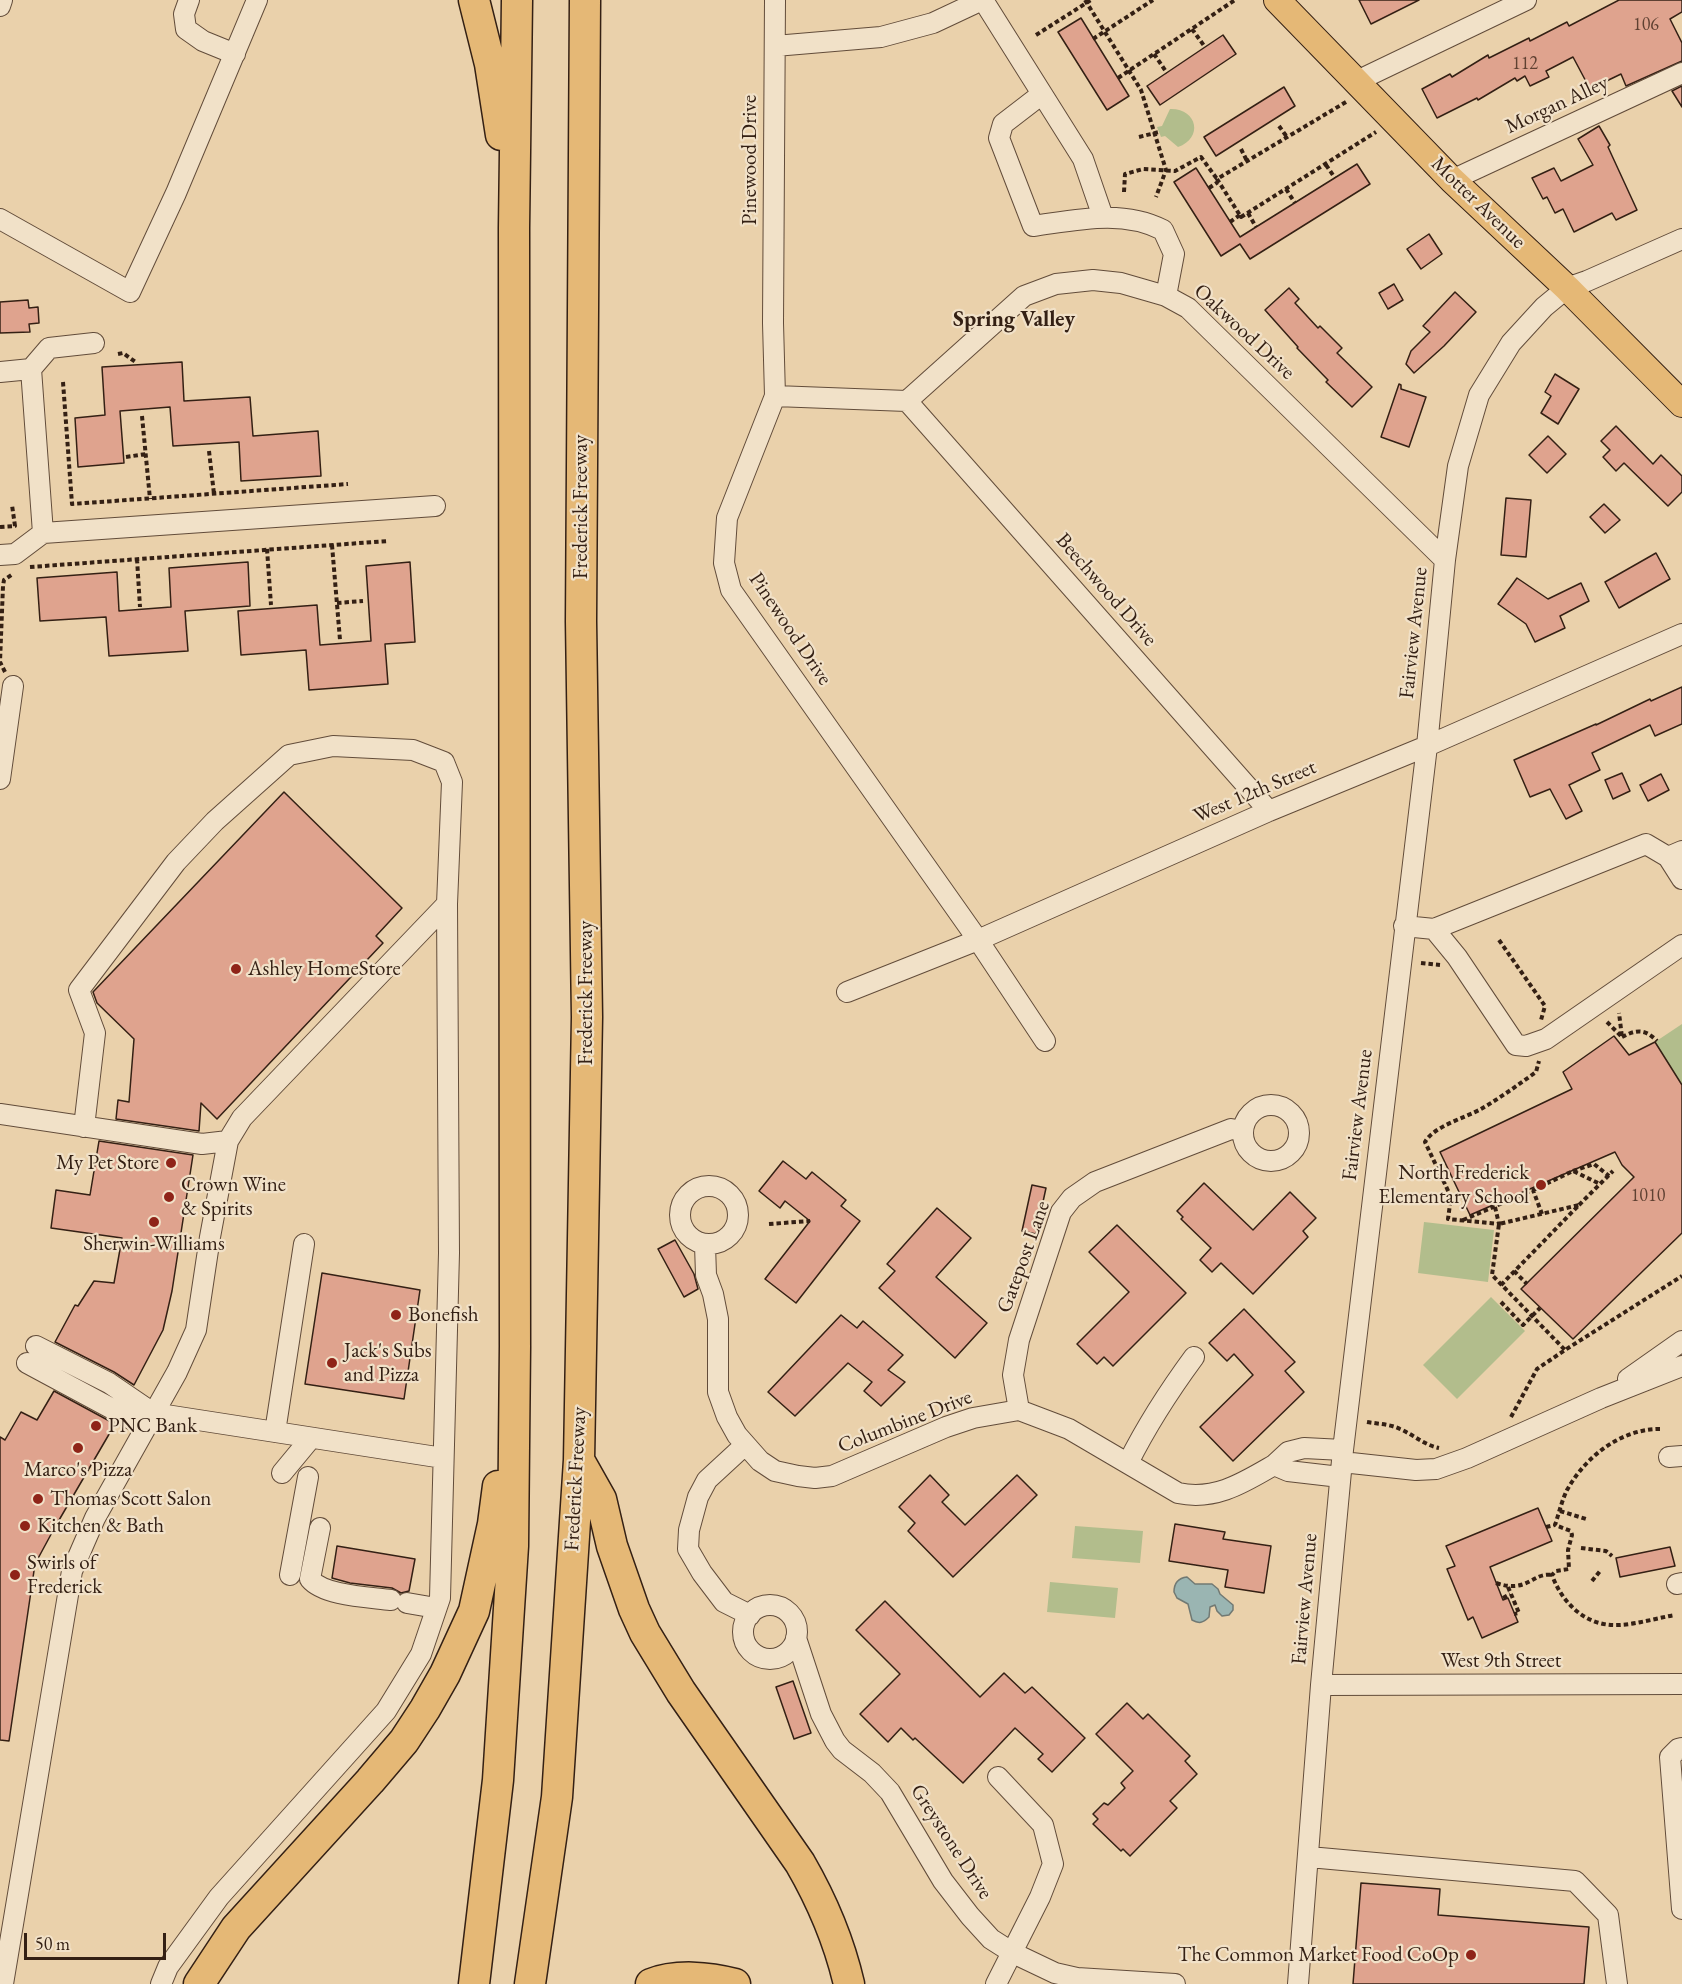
<!DOCTYPE html>
<html>
<head>
<meta charset="utf-8">
<style>
  body { margin:0 }
  #map { position:relative; width:1682px; height:1984px; overflow:hidden; background:#ead1ab; font-family:"EB Garamond",serif }
  canvas { display:block }
  .scale { position:absolute; left:24px; top:1933px; width:142px; height:27px; box-sizing:border-box; border:3px solid #342014; border-top:0; padding-left:8px; font-size:18px; line-height:21px; white-space:nowrap; color:#342014; -webkit-text-stroke:4px #f1e1c8; paint-order:stroke }
</style>
</head>
<body>
<div id="map">
<canvas width="1682" height="1984"></canvas>
<div class="scale">50 m</div>
</div>
<script>
const c = document.querySelector('canvas').getContext('2d');
c.lineJoin = 'round';
function fillPath(path, color) {
  c.fillStyle = color;
  c.fill(path, 'evenodd');
}
function strokePath(path, color, width, dash) {
  c.strokeStyle = color;
  c.lineWidth = width;
  c.lineCap = dash ? 'butt' : 'round';
  c.setLineDash(dash || []);
  c.stroke(path);
}
function write(font, color, halo, rows, align = 'center') {
  c.font = font + ' "EB Garamond",serif';
  c.lineWidth = 4.5;
  c.setLineDash([]);
  c.textBaseline = 'middle';
  c.strokeStyle = halo;
  c.fillStyle = color;
  for (const [text, x, y, turn = 0] of rows) {
    c.save();
    c.translate(x, y);
    c.rotate((+turn || 0) * Math.PI / 180);
    c.textAlign = isNaN(turn) ? turn : align;
    if (halo) c.strokeText(text, 0, 0);
    c.fillText(text, 0, 0);
    c.restore();
  }
}
fillPath(new Path2D(`
  M1170,109C1197,108 1204,138 1178,147L1165,136L1161,137L1157,127L1162,126Z
  M1682,1024V1085L1655,1042Z
  M1424,1222L1494,1230L1488,1282L1418,1273Z
  M1491,1297L1525,1331L1457,1399L1423,1365Z
  M1075,1526L1143,1531L1140,1563L1072,1558Z
  M1050,1582L1118,1588L1115,1618L1047,1612Z`), '#b2bd8c');
const water = new Path2D(`
  M1187,1577L1195,1584H1212L1218,1589L1220,1594L1233,1605V1610L1229,1615L1222,1616L1217,1611L1215,1605L1210,1607L1209,1617C1203,1623 1199,1624 1192,1620L1188,1604L1177,1598L1174,1592C1174,1583 1178,1578 1187,1577Z`);
fillPath(water, '#9ab5b2');
strokePath(water, '#717973', 1.5);
const building = new Path2D(`
  M1359,0H1419L1371,24Z
  M1619,0H1682V12L1670,19L1682,43V61L1626,86L1621,74L1590,89L1573,57L1546,71L1549,77L1530,86L1525,76L1517,81L1515,78L1478,100L1477,98L1437,118L1422,89L1450,74L1452,77L1488,55L1489,58L1529,38L1530,41L1567,22L1569,26Z
  M1081,18L1129,96L1107,110L1058,32Z
  M1223,35L1236,54L1160,105L1147,86Z
  M1682,86V107L1672,91Z
  M1284,87L1295,106L1216,156L1204,137Z
  M1599,126L1610,145L1608,147L1637,210L1616,220L1612,213L1574,232L1563,209L1555,213L1547,197L1543,199L1532,178L1554,168L1561,181L1593,165L1578,139Z
  M1357,164L1370,184L1250,259L1240,244L1221,256L1174,182L1196,168L1240,237Z
  M1429,234L1442,254L1421,269L1407,249Z
  M1394,284L1403,300L1388,309L1379,293Z
  M1289,288L1299,299L1295,303L1318,328L1320,326L1342,348L1337,353L1372,387L1352,407L1326,382L1328,380L1297,348L1298,347L1265,310Z
  M1455,292L1476,312L1444,346L1414,373L1406,364L1411,351L1430,332L1423,326Z
  M28,300L29,308L38,307L39,323L29,324L30,332L0,333V302Z
  M182,362L184,401L250,397L253,436L318,431L321,476L241,481L239,442L173,446L170,407L120,411L124,463L78,467L75,418L105,415L102,367Z
  M1555,374L1579,389L1558,424L1541,413L1551,396L1545,392Z
  M1399,384L1401,385V389L1426,397L1409,447L1381,437Z
  M1616,426L1653,464L1661,455L1682,476V492L1668,506L1624,463L1616,471L1603,457L1610,450L1601,441Z
  M1548,436L1566,454L1547,473L1529,455Z
  M1506,498L1531,500L1526,557L1501,555Z
  M1604,504L1620,520L1605,533L1590,517Z
  M1656,553L1670,579L1619,608L1605,582Z
  M248,562L250,606L185,611L188,651L109,656L106,617L40,621L37,578L117,572L119,611L171,607L169,568Z
  M410,562L415,642L385,644L388,684L309,690L306,650L241,655L238,611L317,605L320,645L371,641L366,566Z
  M1517,578L1548,599L1581,583L1589,601L1560,616L1565,628L1535,642L1526,624L1498,604Z
  M1682,687V724L1655,736L1650,725L1592,753L1600,770L1569,785L1582,811L1566,819L1550,789L1530,797L1514,760L1596,724V725L1650,699L1651,701Z
  M1622,773L1630,791L1613,799L1605,780Z
  M1661,774L1669,790L1648,801L1640,785Z
  M284,792L402,908L376,936L383,943L217,1119L201,1103L199,1131L116,1119L118,1100L129,1102L134,1039L97,1003L93,992Z
  M1614,1036L1629,1055L1655,1042L1682,1085V1233L1573,1339L1521,1289L1634,1177L1622,1165L1615,1152L1470,1215L1440,1152L1572,1089L1563,1072Z
  M99,1141L193,1155L172,1291L163,1330L134,1385L114,1372L55,1342L75,1305L78,1306L94,1281L114,1283L122,1238L51,1228L56,1190L90,1195Z
  M783,1161L806,1179L812,1172L846,1200L841,1206L860,1221L796,1303L765,1279L810,1221L785,1201L780,1208L759,1191Z
  M1204,1183L1253,1230L1290,1192L1316,1218L1303,1231L1308,1237L1253,1294L1221,1263L1212,1272L1200,1260L1211,1248L1181,1219L1183,1217L1177,1211Z
  M1032,1185L1046,1188L1036,1234L1022,1231Z
  M937,1208L971,1238L936,1277L987,1323L955,1358L879,1288L895,1271L887,1264Z
  M1117,1225L1186,1293L1113,1366L1104,1357L1097,1364L1077,1344L1129,1292L1089,1252Z
  M675,1240L694,1274L698,1289L684,1297L658,1249Z
  M322,1273L420,1290L404,1399L305,1384Z
  M1244,1309L1295,1362L1285,1371L1304,1392L1233,1461L1200,1427L1253,1375L1234,1354L1227,1361L1209,1343Z
  M841,1315L857,1328L863,1321L903,1355L888,1370L905,1382L881,1406L864,1391L872,1382L848,1363L795,1416L768,1392Z
  M54,1391L115,1424L55,1527L35,1564L9,1741L0,1740V1437L5,1440L21,1412L37,1420Z
  M930,1475L949,1495L942,1502L965,1525L1017,1475L1037,1495L953,1577L908,1531L915,1523L899,1507Z
  M1538,1508L1552,1541L1490,1567L1503,1600L1508,1598L1518,1622L1482,1638L1473,1617L1468,1620L1447,1569L1455,1566L1446,1546Z
  M1175,1524L1225,1532L1223,1539L1271,1546L1264,1593L1225,1587L1228,1570L1169,1561Z
  M337,1546L415,1559L409,1591L401,1593L392,1588L350,1583L332,1578Z
  M1670,1547L1675,1566L1620,1577L1616,1558Z
  M885,1601L980,1697L1004,1673L1025,1693L1032,1687L1085,1738L1052,1772L1038,1759L1043,1754L1015,1728L963,1783L915,1738L913,1740L901,1728L888,1742L860,1714L900,1674L856,1630Z
  M793,1681L811,1733L794,1739L776,1687Z
  M1127,1703L1143,1719L1148,1714L1190,1756L1185,1761L1197,1774L1170,1801L1177,1808L1130,1856L1123,1849L1121,1851L1093,1824L1098,1819L1093,1814L1104,1803L1108,1805L1125,1788L1121,1783L1133,1771L1096,1734Z
  M1361,1883L1440,1889L1438,1915L1589,1927L1584,1984H1353Z`);
fillPath(building, '#dfa38e');
strokePath(building, '#342014', 1.5);
const minor = new Path2D(`
  M189,0L184,14L186,29L203,41L235,54
  M775,0L773,323L775,396L727,518L724,563L731,590L978,940L1045,1041
  M983,0L1083,159L1103,217
  M0,6L2,0
  M775,46L881,37L933,23L982,0
  M1355,82L1526,0
  M1042,94L1003,124L999,138L1033,226C1077,220 1122,209 1163,230L1174,254L1166,296
  M1452,180L1682,73
  M0,219L130,292L176,193L257,0
  M31,369L49,348L94,343
  M0,372L31,369L43,533
  M775,396L907,401L1024,296L1056,284L1093,280L1121,283L1166,296L1188,308L1445,560
  M907,401L1269,811
  M0,555L15,554L43,533L435,506
  M0,779L13,686
  M1668,857L1682,879
  M1404,926L1434,929L1646,844L1668,857L1682,851
  M1434,929L1457,957L1516,1045L1526,1046L1546,1039L1682,945
  M847,992L978,940L1269,811L1427,746L1682,634
  M1243 1133a28 28 0 1 1 56 0a28 28 0 1 1-56 0Z
  M0,1114L202,1144L228,1141
  M84,1127L95,1033L79,990L176,862L215,821L289,755L333,746L413,750L444,762L452,782L447,904L449,1253L440,1598L421,1654L386,1711L219,1897L168,1967L161,1984
  M680 1215a29 29 0 1 1 58 0a29 29 0 1 1-58 0Z
  M705,1245L706,1275L713,1294L718,1319V1392L727,1417L737,1435L760,1461L775,1471L798,1476L815,1478L832,1476L946,1427L973,1418L1019,1410L1069,1429L1178,1493C1215,1501 1243,1483 1274,1465
  M36,1346L109,1383L153,1413L443,1458
  M27,1363L146,1427
  M1628,1379L1682,1341
  M1019,1410L1013,1375L1019,1340L1061,1212L1072,1198L1095,1182L1231,1129L1243,1131
  M275,1432L304,1244
  M745,1445L707,1480L698,1497L689,1530L688,1549L702,1573L724,1602L750,1615
  M1669,1457L1682,1456
  M1342,1462L1416,1470L1436,1469L1467,1458L1601,1398L1682,1366
  M1128,1463C1147,1425 1169,1391 1194,1357
  M282,1473L311,1438
  M1340,1477L1288,1471L1274,1465L1288,1452L1304,1448L1343,1450
  M320,1528L310,1579C324,1596 369,1597 391,1600
  M290,1575L308,1477
  M1677,1584L1682,1583
  M407,1603L436,1608
  M743 1632a27 27 0 1 1 54 0a27 27 0 1 1-54 0Z
  M796,1638L821,1714L835,1741L842,1750L872,1773L890,1792L943,1881L970,1916L991,1939L1013,1953L1055,1973L1077,1978L1175,1984
  M1321,1685L1682,1684
  M1682,1748L1678,1749L1670,1757L1682,1909
  M1309,1857L1575,1881L1608,1915L1617,1984
  M3,1984L72,1571L95,1518L177,1372L196,1330L210,1237L228,1141L242,1118L447,904
  M996,1984L1040,1897L1053,1864L1043,1825L998,1777
  M1298,1984L1321,1685L1343,1450L1427,746L1445,560L1458,466L1479,395L1511,343L1544,307L1567,288L1587,281L1682,239`);
const major = new Path2D(`
  M1277,0L1452,180L1567,288L1682,404`);
const highway = new Path2D(`
  M474,0L490,64L501,135
  M579,1460L601,1499L612,1546L634,1609L645,1633L681,1692L800,1863C822,1901 839,1941 849,1984
  M199,1984L236,1928L370,1781L404,1741L425,1709L445,1674L474,1611L493,1524L498,1486
  M474,1984L498,1780L513,1546L515,1346L514,228L517,0
  M530,1984L557,1797L579,1460L587,1017L581,621L585,0
  M651,1984C676,1974 709,1977 735,1984`);
strokePath(minor, '#624c3a', 22);
strokePath(major, '#342014', 28);
strokePath(highway, '#342014', 33);
strokePath(new Path2D(`
  M1085,0L1141,90L1166,170L1156,197
  M1192,29L1205,47
  M1036,35L1091,0
  M1093,39L1153,0
  M1154,54L1167,73
  M1118,78L1235,0
  M1346,102L1217,179L1241,217L1376,132
  M1279,126L1287,137
  M1139,137L1159,132
  M1241,149L1247,161
  M1326,165L1335,178
  M1209,188L1218,182
  M1286,189L1295,203
  M1124,192L1125,174L1143,169L1175,171L1201,157L1217,179
  M1248,213L1256,227
  M1230,222L1240,215
  M118,354L123,353L137,363
  M63,382L72,504L348,484
  M142,416L150,499
  M209,451L214,494
  M126,457L146,454
  M0,527L15,526L12,505
  M332,545L340,640
  M267,549L271,605
  M137,559L140,607
  M30,567L388,541
  M337,603L363,601
  M5,672L0,662L3,586L4,580L13,574
  M1499,940L1545,1006L1541,1020
  M1421,963L1440,965
  M1607,1022L1622,1037L1619,1013
  M1622,1037C1637,1029 1645,1029 1657,1041
  M1573,1171L1594,1164L1609,1176
  M1533,1190L1573,1171L1600,1184
  M1579,1205L1613,1171
  M1495,1207L1499,1224L1448,1219L1451,1197L1425,1142C1434,1126 1465,1118 1481,1109C1500,1098 1518,1085 1536,1072L1539,1061
  M1463,1220L1533,1190L1542,1214
  M769,1224L810,1221
  M1514,1271L1527,1284
  M1501,1285L1579,1205L1499,1224L1492,1275L1565,1350
  M1501,1302L1523,1325L1540,1308
  M1511,1417L1537,1369L1565,1350L1682,1276
  M1367,1422C1378,1424 1390,1424 1400,1429C1414,1435 1424,1445 1439,1448
  M1660,1429C1621,1429 1586,1456 1567,1490C1562,1500 1559,1513 1555,1525L1571,1531L1572,1535L1568,1550L1569,1569L1556,1571L1552,1575C1562,1603 1586,1627 1619,1625C1638,1624 1657,1618 1675,1615
  M1560,1511L1586,1519
  M1546,1527L1555,1525
  M1581,1548L1606,1551L1612,1556
  M1592,1581L1600,1571
  M1496,1583C1528,1594 1532,1572 1552,1575
  M1508,1587L1519,1613L1514,1614
  M1503,1598L1510,1594`), '#342014', 4, [4.5, 3]);
strokePath(minor, '#f1e1c8', 20);
strokePath(major, '#e5b876', 26);
strokePath(highway, '#e5b876', 30);
for (const [x, y, r, color] of [
  [236,969,6,"#8f2418"],
  [171,1163,6,"#8f2418"],
  [1541,1185,6,"#8f2418"],
  [169,1197,6,"#8f2418"],
  [154,1222,6,"#8f2418"],
  [396,1315,6,"#8f2418"],
  [332,1363,6,"#8f2418"],
  [96,1426,6,"#8f2418"],
  [78,1448,6,"#8f2418"],
  [38,1499,6,"#8f2418"],
  [25,1526,6,"#8f2418"],
  [15,1575,6,"#8f2418"],
  [1471,1955,6,"#8f2418"]
]) {
  const dot = new Path2D();
  dot.arc(x, y, r, 0, 2 * Math.PI);
  c.fillStyle = color;
  c.fill(dot);
  strokePath(dot, '#f1e1c8', 2);
}
write('18px', '#5f4132', null, [
  ["106",1646,25],
  ["112",1525,64],
  ["1010",1648,1196]
]);
write('21px', '#342014', '#f1e1c8', [
  ["Morgan Alley",1557,105,-25],
  ["Pinewood Drive",750,160,-90],
  ["Motter Avenue",1478,203,44],
  ["Oakwood Drive",1244,332,43],
  ["Frederick Freeway",581,507,-90],
  ["Beechwood Drive",1106,590,49],
  ["Pinewood Drive",790,629,56],
  ["Fairview Avenue",1414,633,-84],
  ["West 12th Street",1255,792,-23],
  ["Frederick Freeway",586,993,-90],
  ["Fairview Avenue",1358,1115,-83],
  ["Gatepost Lane",1024,1257,-70],
  ["Columbine Drive",905,1422,-21],
  ["Frederick Freeway",576,1479,-87],
  ["Fairview Avenue",1305,1599,-85],
  ["West 9th Street",1501,1661],
  ["Greystone Drive",951,1842,57]
]);
write('21px', '#342014', '#f1e1c8', [
  ["Ashley HomeStore",248,969],
  ["My Pet Store",159,1163,"right"],
  ["North Frederick",1529,1173,"right"],
  ["Elementary School",1529,1197,"right"],
  ["Crown Wine",181,1185],
  ["& Spirits",181,1209],
  ["Sherwin-Williams",154,1244,"center"],
  ["Bonefish",408,1315],
  ["Jack's Subs",344,1351],
  ["and Pizza",344,1375],
  ["PNC Bank",108,1426],
  ["Marco's Pizza",78,1470,"center"],
  ["Thomas Scott Salon",50,1499],
  ["Kitchen & Bath",37,1526],
  ["Swirls of",27,1563],
  ["Frederick",27,1587],
  ["The Common Market Food CoOp",1459,1955,"right"]
], 'left');
write('bold 22px', '#342014', '#f1e1c8', [
  ["Spring Valley",1014,320]
]);
</script>
</body>
</html>
